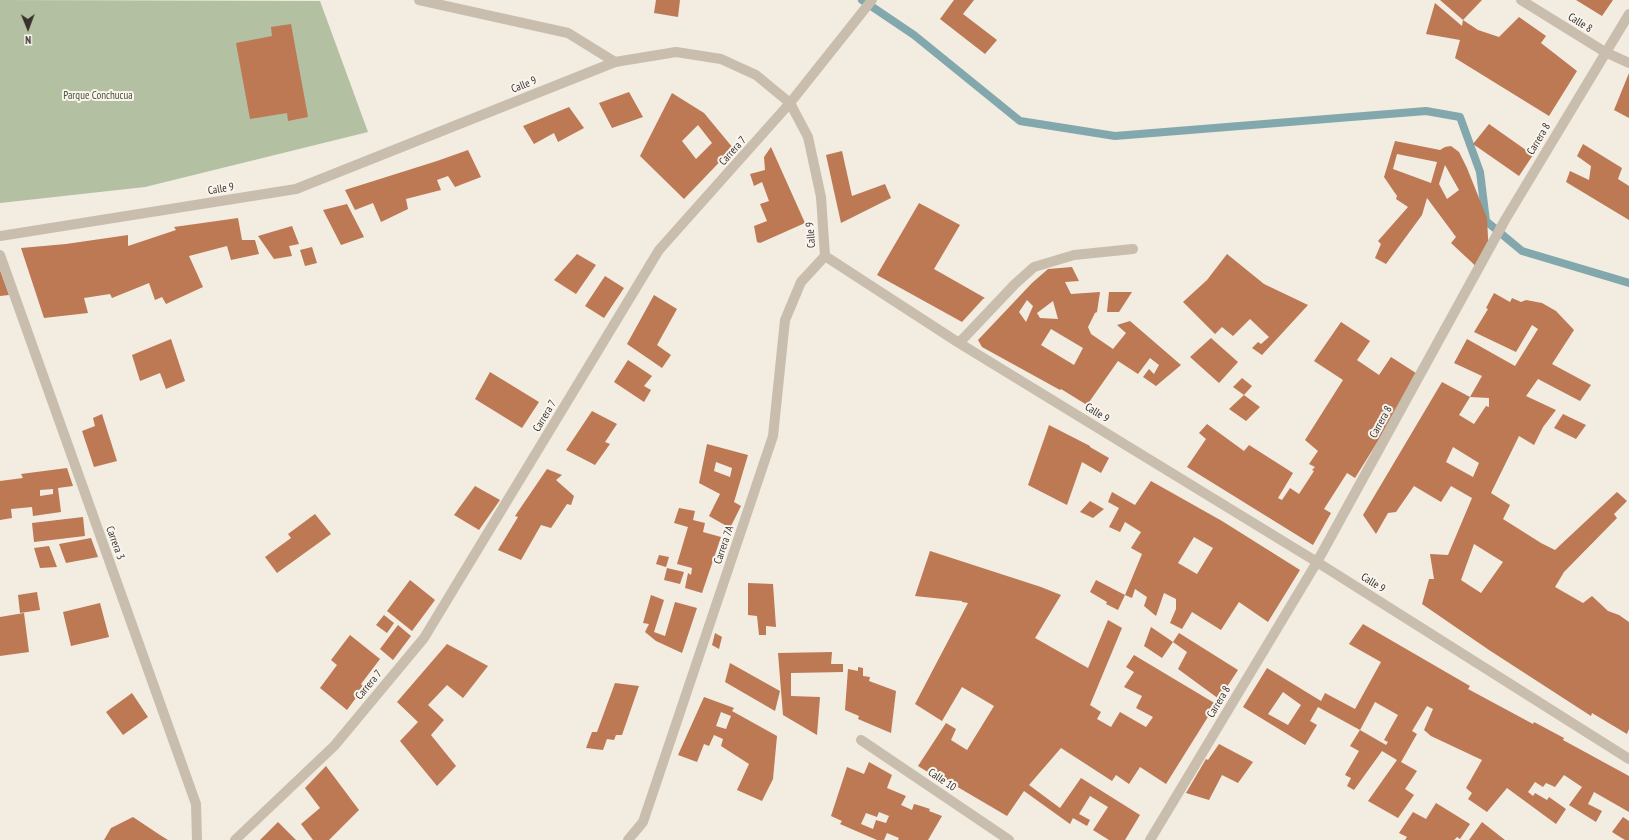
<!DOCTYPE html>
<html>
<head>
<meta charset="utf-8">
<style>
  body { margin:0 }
  #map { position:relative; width:1629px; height:840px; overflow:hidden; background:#f2ece1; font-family:"PT Sans Narrow",sans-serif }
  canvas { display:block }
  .north { position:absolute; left:8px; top:8px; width:40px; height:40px; -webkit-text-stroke:3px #f9f5ee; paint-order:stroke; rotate:179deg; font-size:11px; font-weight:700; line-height:16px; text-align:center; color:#39312c }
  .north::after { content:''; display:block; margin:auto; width:14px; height:18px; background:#39312c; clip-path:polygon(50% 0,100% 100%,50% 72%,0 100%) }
</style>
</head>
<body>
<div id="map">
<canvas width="1629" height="840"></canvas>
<div class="north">N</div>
</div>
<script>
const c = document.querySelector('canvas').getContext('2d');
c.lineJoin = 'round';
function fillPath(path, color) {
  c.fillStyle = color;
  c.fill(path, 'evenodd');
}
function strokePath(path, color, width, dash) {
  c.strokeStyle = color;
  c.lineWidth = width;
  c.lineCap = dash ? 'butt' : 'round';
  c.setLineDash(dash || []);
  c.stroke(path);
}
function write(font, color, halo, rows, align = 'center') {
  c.font = font + ' "PT Sans Narrow",sans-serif';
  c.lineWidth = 4;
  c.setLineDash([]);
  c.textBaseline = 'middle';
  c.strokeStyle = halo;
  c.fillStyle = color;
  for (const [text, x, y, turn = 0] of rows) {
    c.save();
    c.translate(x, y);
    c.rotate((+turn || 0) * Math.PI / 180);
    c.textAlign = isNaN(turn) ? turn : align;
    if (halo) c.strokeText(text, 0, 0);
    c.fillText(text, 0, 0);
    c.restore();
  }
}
fillPath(new Path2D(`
  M0,0L320,1L368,132L145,187L0,203Z`), '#b3c0a2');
strokePath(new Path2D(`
  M862,0L914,35L1020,121L1115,136L1426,111L1460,117L1480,172L1486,221L1522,251L1629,283`), '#82a7ad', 8);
fillPath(new Path2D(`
  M656,0H680L678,17L654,13Z
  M954,0H974L963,14L997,40L985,54L940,19Z
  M1440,0H1482L1463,20Z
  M1576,0H1613L1602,16Z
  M1435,3L1462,26L1463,20L1478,30L1499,37L1519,17L1546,36L1541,43L1577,71L1549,116L1455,58L1460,40L1426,34Z
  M291,24L308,117L288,121L287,113L250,119L236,43L272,36L271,27Z
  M1629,73V118L1614,110Z
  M629,92L643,117L612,128L599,103Z
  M672,93L704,113L733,148L684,199L640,156ZM698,125L712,143L696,159L682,141Z
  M569,107L584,128L558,142L554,133L534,144L523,126Z
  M1489,124L1533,155L1519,176L1473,144Z
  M1395,141L1440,150L1445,147L1451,146L1459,152L1467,168L1487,218L1489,257L1481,271L1451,243L1456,237L1427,198L1422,215L1386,264L1375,258L1381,244L1378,241L1408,207L1396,199L1397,196L1384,177ZM1397,154L1437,162L1431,183L1393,169ZM1445,165L1459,190L1447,199L1439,184Z
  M1583,144L1622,168L1618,179L1629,186V220L1566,182L1570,171L1589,180L1591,166L1577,156Z
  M771,147L805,223L760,243L757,242L754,226L767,221L760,204L769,201L762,182L754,186L750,174L765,170L764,157Z
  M468,150L481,177L455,187L448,176L437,180L441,190L406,199L408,209L381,222L373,203L355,210L345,190L437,161Z
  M842,151L852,196L885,184L891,198L841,223L826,155Z
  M919,203L960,225L934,269L985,298L983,299L962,322L877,275Z
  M347,204L364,237L341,245L323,210Z
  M238,218L242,240H255L259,254L231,260L227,246L189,256L203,287L166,304L162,297L155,300L149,283L112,298L110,294L84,298L88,313L44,318L21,248L66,244L128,235V246L176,230L174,227Z
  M292,226L299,244L289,246L292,256L274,259L258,236Z
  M312,247L317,263L305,266L300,250Z
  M577,254L596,265L576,294L554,280Z
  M1227,254L1264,284L1308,305L1262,355L1252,348L1258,342L1261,344L1269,337L1250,319L1233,336L1222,327L1215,334L1183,302L1207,280Z
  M1072,267L1079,281L1065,282L1071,294L1100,292L1097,312L1095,313L1088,327L1091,334L1113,349L1126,333L1117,325L1130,321L1181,365L1156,386L1143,377L1149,369L1154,374L1159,365L1150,358L1138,374L1118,361L1087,405L1061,389L1060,390L982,347L978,340L1032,283L1048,269ZM1027,300L1033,306L1026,322L1019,312ZM1053,301L1058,319L1040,318L1037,313ZM1051,329L1083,348L1074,365L1041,345Z
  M0,270L9,295L0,296Z
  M605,276L624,288L604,318L585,306Z
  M1109,292H1132L1119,312H1107Z
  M1494,293L1510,302L1512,298L1521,302L1526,300L1542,303L1556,311L1574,330L1552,364L1591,385L1580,401L1538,379L1526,396L1556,410L1543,427L1534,445L1519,436L1491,493L1510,505L1503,519L1541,543L1555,550L1617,492L1627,501L1614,514L1617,518L1564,572L1555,587L1583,603L1592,596L1608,611L1619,615L1629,622V729L1627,734L1592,713L1591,716L1489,650L1422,604L1429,579H1434L1430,554L1448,555L1472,498L1451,486L1441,502L1414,486L1396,512L1388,513L1376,534L1363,515L1442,382L1470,397L1459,415L1474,424L1486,406L1489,407V398L1470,397L1482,376L1454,363L1467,339L1515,366L1538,329L1532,325L1516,352L1474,332L1488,309L1486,308ZM1453,447L1479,463L1473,477L1446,462ZM1474,544L1503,562L1481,593L1461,580Z
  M654,295L677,309L657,345L671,355L662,368L627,344Z
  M1341,322L1370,341L1357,360L1379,375L1391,357L1419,375L1355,478L1347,473L1324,509L1331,513L1313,545L1187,467L1206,439L1199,433L1207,424L1244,451L1249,445L1293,473L1278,498L1282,500L1290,488L1299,494L1314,471L1312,470L1315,467L1309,464L1318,451L1305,440L1343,380L1314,361Z
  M1211,338L1238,362L1219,383L1190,357Z
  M171,339L185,381L166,389L160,373L140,381L132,355Z
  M628,360L652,376L644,386L651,390L644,402L614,382Z
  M490,372L539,402L522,428L475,399Z
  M1242,378L1252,386L1244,395L1233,387Z
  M1244,395L1260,407L1246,421L1229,409Z
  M592,411L617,424L605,442L610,444L595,465L566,450Z
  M102,414L117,461L94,467L82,431L95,426L93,418Z
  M1563,414L1586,425L1576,439L1554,428Z
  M1049,425L1090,446V447L1109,458L1101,473L1082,462L1067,505L1028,485Z
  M707,444L748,455L734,502L741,506L730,528L709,516L720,494L699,483ZM716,462L732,468L730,477L714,471Z
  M67,468L73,486L58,488L61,512L33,516L32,507L11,509L12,518L0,520V481L23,478L21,474ZM53,489V494L40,496V490Z
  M547,469L562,475L556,480L574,496L571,505L567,504L551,528L541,525L521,560L498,550L518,517L515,516Z
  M1151,481L1222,521L1300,570L1268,622L1239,602L1221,630L1192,612L1182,629L1170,623L1176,609V599L1164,593L1156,616L1144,606L1147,597L1135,589L1132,598L1125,595L1142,554L1131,548L1141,532L1125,522L1120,532L1109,527L1119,508L1108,502L1112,492L1135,505ZM1194,537L1213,548L1197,574L1178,563Z
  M475,486L500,500L479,530L454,515Z
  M1090,501L1104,509L1093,518L1080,512Z
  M679,508L695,511L693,520L705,523L703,532L721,537L702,593L685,588L688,573L691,575L692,568L677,564L688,527L674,523Z
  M315,514L331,534L277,573L265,557L291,538L288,534Z
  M83,517L85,536L34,542L32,523Z
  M91,538L98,557L66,563L59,544Z
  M49,546L57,567L40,568L34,548Z
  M930,551L1041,587L1061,595L1035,638L1088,668L1108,620L1122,628L1090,705L1101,712L1097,719L1111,727L1120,712L1146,727L1153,717L1136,708L1142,696L1124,687L1134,672L1126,667L1134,655L1216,704L1166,784L1140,767L1129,784L1116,775L1112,781L1061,748L1029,785L1060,808L1081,778L1140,815L1125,840H1109L1093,830L1108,807L1090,796L1079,814L1090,820L1087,826L1073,818L1070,824L1024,791L1007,816L944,779L943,782L935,777L936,775L932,773L931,774L918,766L946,723L956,729L951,740L967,750L994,706L962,687L942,721L915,704L968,603L962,602V601L915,596Z
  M659,555L669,557L666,567L656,564Z
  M667,568L684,572L680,584L664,580Z
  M410,580L435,600L412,631L387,611Z
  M1096,580L1125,595L1118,610L1106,604L1107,602L1090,592Z
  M748,583L773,584L776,627L766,626V635H759L757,616L748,615Z
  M37,592L40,610L20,613L18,595Z
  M651,595L664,600L654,632L665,636L675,602L697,608L682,653L656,641L645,632L649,624L643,623Z
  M100,603L109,637L71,646L63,612Z
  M24,613L29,652L0,656V617Z
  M384,615L394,623L387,633L376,625Z
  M1363,624L1470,686L1468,689L1533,724L1534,722L1564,738L1563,740L1629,776V812L1594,792L1588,804L1602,811L1596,822L1569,805L1582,787L1564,775L1555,787L1546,783L1543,787L1535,782L1528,792L1533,796L1535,793L1547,800L1549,797L1566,809L1556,824L1507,788L1487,812L1468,799L1472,793L1466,788L1482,760L1431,736L1424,730L1433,709L1427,706L1412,731L1417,734L1401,762L1417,771L1405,789L1414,795L1398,818L1368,801L1397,760L1382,751L1354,790L1347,786L1351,778L1345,775L1359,751L1350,746L1360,730L1386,745L1388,742L1384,740L1398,715L1375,702L1360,730L1318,707L1310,721L1317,725L1305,745L1243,707L1267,668L1321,701L1325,693L1355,709L1381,662L1349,644ZM1283,692L1301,705L1288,725L1268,714Z
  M398,625L411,636L393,660L380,649Z
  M1151,627L1173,642L1162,658L1144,646Z
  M715,633L722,637L719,649L712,645Z
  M1179,633L1238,670L1219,699L1178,669L1187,652L1173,642Z
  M350,635L380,659L361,684L364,687L347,710L320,688L337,665L331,660Z
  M447,644L488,666L463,698L447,685L428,705L444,720L431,735L456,766L437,786L400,741L418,722L397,702Z
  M832,652L831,664H843V672L791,673V696L820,697L817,735L783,715L778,653Z
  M730,663L780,691L775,711L725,682Z
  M858,667L863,668V676L870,677L869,681L896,691L891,733L858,719L859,716L845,710L848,669L858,671Z
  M615,683L639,686L622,735H616L614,740L607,739L603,750L586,748L592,732H597Z
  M132,693L148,717L123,735L106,712Z
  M704,697L734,708L732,711L777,736L773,779L762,801L737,790L749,764L721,746L723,739L714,735L709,746L704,744L697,762L678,755ZM721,712L731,716L726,729L716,726Z
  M1219,744L1253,762L1238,783L1222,775L1209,800L1186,793L1206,759L1208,760Z
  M869,762L892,775L887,788L906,796L901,805L912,810L914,804L921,806L930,809L929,811L942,816L928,840H898L899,838L887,833L884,840H877L840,824L842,821L831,816L847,767L864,774ZM879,812L889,816L886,823L876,820L873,829L861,824L866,813L877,817Z
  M326,766L359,810L329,840H313L301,824L320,808L305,788Z
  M1436,803L1470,824L1460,839L1457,837L1454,840H1405L1407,837L1399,833L1413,812L1426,819Z
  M133,817L160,835L168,840H104L111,828Z
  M1623,817L1629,821V840H1625L1612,832Z
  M278,822L296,840H260Z
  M1482,822L1505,840H1469Z`), '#bd7854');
strokePath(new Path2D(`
  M419,0L568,33L615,62
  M1521,0L1605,52L1629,63
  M0,255L196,804L197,840
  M959,343L1015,284L1034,267L1074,255L1133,249
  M861,740L1009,840
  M235,840L335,745L424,638L659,250L790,103L808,137L821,197L825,256L959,343L1317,562L1629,759
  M628,840L643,822L773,436L785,320L801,282L825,256
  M1150,840L1317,562L1505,220L1629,14`), '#c9bdae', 10);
strokePath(new Path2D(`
  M0,236L296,189L615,62L676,52L721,59L756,75L790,103L872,0`), '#c9bdae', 10);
write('11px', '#39312c', '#f9f5ee', [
  ["Calle 8",1580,23,32],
  ["Calle 9",524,85,-22],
  ["Carrera 8",1539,139,-59],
  ["Carrera 7",733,151,-48],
  ["Calle 9",221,189,-9],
  ["Calle 9",811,235,-94],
  ["Calle 9",1097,413,32],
  ["Carrera 7",545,416,-59],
  ["Carrera 8",1381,422,-61],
  ["Carrera 3",115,543,70],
  ["Carrera 7A",724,545,-71],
  ["Calle 9",1373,583,32],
  ["Carrera 7",369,685,-50],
  ["Carrera 8",1219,702,-59],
  ["Calle 10",942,780,34]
]);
write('11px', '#445531', '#f9f5ee', [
  ["Parque Conchucua",98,96]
]);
</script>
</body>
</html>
